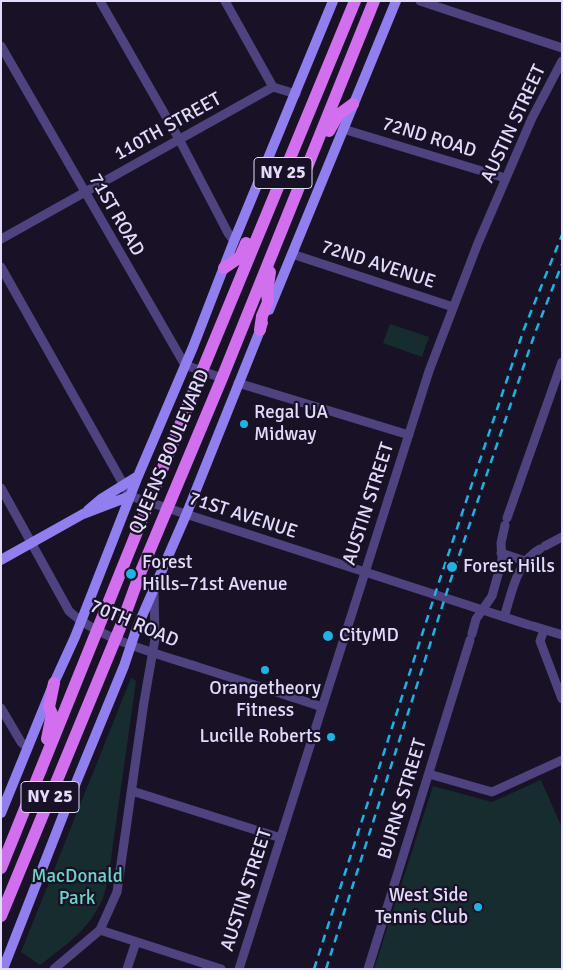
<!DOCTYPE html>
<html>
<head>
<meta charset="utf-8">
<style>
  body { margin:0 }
  #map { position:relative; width:563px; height:970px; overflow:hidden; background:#191226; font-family:Signika,sans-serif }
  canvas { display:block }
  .frame { position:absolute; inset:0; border:2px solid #e3dbfb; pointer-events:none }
</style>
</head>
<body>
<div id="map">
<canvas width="563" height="970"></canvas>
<div class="frame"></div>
</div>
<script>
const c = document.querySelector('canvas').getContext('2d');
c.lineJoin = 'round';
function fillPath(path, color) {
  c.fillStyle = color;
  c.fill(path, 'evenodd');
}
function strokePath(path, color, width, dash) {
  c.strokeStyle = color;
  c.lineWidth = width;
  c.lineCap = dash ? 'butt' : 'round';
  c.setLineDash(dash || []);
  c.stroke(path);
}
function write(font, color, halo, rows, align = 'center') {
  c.font = font + ' Signika,sans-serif';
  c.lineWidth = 4.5;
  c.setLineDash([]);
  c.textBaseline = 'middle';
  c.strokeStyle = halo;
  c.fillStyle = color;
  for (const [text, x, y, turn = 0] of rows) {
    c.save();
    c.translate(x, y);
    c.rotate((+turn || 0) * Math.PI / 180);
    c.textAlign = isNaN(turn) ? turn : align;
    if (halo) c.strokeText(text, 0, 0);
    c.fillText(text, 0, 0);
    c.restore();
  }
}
fillPath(new Path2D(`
  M390,324L429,337L422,357L383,343Z
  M131,678L136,681L109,873C107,881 106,891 102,900C88,931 67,944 40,965L21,952Z
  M541,780L562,828V969H374L433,786L492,802Z`), '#162c2f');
strokePath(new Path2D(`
  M100,1L179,139L228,233L234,241
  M225,1L273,87L296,94
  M420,1L562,48
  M1,46L185,365L222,378
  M343,129L505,178
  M1,239L273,87
  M292,254L453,307
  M1,267L130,496L529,625
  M238,383L409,435
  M1,488L69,611C97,638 160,655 198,667C239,680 280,693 322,707
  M507,518L562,362
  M545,546L562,537
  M501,553L525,561
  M504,617C512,593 516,562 540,549
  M533,626L562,635
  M544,630L540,641L562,699
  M472,634L476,619L492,596L499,571L502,559L501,543L505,525
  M1,708L21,742L28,748
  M429,774L492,792L562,760
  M132,791L281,838
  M100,930L221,969
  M54,969L100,930L117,892L144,702L155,639L154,591
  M127,969L136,942
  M239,969L429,371L478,243L532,118L562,61
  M368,969L470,640`), '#4e437f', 9);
strokePath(new Path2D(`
  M269,310L396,1
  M88,510L101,499L138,476
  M1,560L83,514L130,496
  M1,813L54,683L75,637L138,476L193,347L234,241L333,1
  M3,969L73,790L124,666L136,630L186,515L263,323`), '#917eef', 10);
strokePath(new Path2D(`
  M329,131L338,115L353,104
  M224,268L240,257L246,243
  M260,330L262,316L268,302L267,293L270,272
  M47,739L52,714L49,707L54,683
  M1,868L202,371L355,1
  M1,916L122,623L141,571L222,378L374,1`), '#d16fee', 12);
strokePath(new Path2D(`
  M314,969L440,579L524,329L562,235
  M326,969L450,582L535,333L562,264`), '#1eb3e4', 2.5, [8, 6]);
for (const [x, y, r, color] of [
  [244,424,5,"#1eb3e4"],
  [452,567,6,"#1eb3e4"],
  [131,574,6,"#1eb3e4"],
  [328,636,6,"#1eb3e4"],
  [265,670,5,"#1eb3e4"],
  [331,737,5,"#1eb3e4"],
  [478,907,5,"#1eb3e4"]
]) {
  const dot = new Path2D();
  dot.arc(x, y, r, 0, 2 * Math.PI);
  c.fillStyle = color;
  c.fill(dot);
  strokePath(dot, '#191226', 2);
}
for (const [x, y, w] of [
  [283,173,58],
  [50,797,58]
]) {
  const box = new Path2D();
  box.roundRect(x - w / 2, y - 15.5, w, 31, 4);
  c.fillStyle = '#191226';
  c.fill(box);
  strokePath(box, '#e3dbfb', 1);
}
write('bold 18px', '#e3dbfb', null, [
  ["NY 25",283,173],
  ["NY 25",50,797]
]);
write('19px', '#e3dbfb', '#191226', [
  ["AUSTIN STREET",514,124,-65],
  ["110TH STREET",168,127,-29],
  ["72ND ROAD",429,138,17],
  ["71ST ROAD",116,215,60],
  ["72ND AVENUE",378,265,18],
  ["QUEENS BOULEVARD",170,452,-67],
  ["AUSTIN STREET",369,504,-72],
  ["71ST AVENUE",243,516,18],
  ["70TH ROAD",134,624,23],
  ["BURNS STREET",403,799,-73],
  ["AUSTIN STREET",247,890,-72]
]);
write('19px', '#e3dbfb', '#191226', [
  ["Regal UA",254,413],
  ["Midway",254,435],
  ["Forest",142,563],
  ["Hills–71st Avenue",142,585],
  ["Forest Hills",463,567],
  ["CityMD",339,636],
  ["Orangetheory",265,689,"center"],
  ["Fitness",265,711,"center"],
  ["Lucille Roberts",321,737,"right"],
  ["West Side",468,896,"right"],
  ["Tennis Club",468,918,"right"]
], 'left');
write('19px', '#6fd3c8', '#191226', [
  ["MacDonald",77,877],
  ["Park",77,899]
]);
</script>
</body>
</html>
